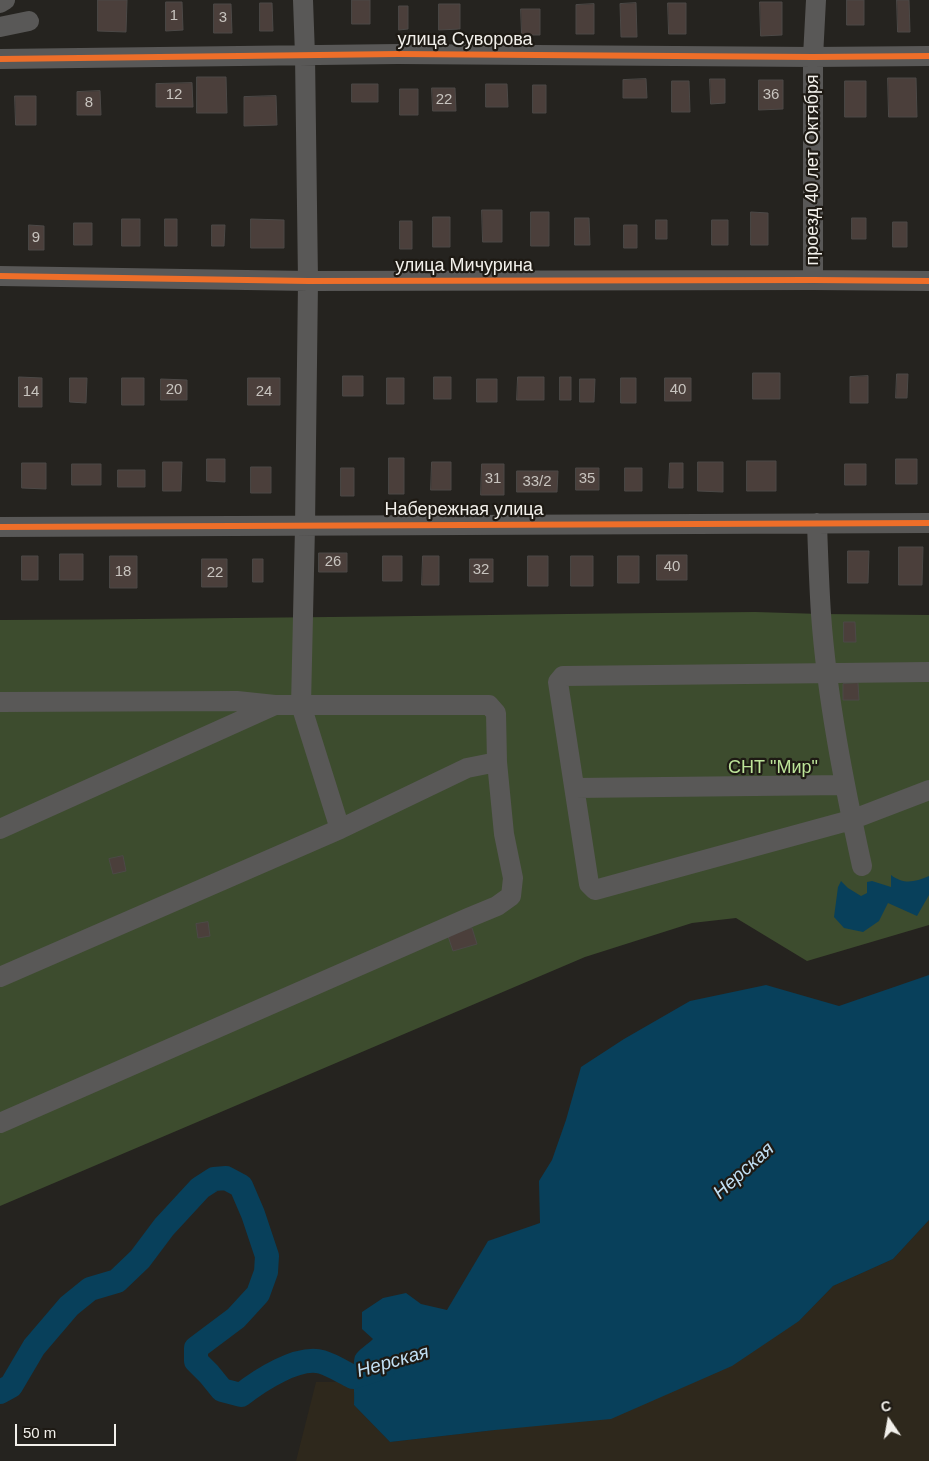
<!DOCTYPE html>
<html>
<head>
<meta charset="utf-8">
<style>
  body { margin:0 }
  #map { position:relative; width:929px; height:1461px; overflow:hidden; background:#25231f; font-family:Arial,sans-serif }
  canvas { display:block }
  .north { position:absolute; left:864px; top:1396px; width:50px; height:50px; -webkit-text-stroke:4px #1e1a14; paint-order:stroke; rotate:348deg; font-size:14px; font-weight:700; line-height:20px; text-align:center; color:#f2f0eb }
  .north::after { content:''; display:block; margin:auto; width:18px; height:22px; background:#f2f0eb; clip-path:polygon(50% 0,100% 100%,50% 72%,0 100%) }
  .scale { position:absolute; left:15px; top:1424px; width:101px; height:22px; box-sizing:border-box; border:2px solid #f2f0eb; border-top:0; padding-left:6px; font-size:15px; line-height:18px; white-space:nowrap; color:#f2f0eb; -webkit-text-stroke:4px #1e1a14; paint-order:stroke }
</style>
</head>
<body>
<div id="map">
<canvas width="929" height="1461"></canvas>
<div class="north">С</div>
<div class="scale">50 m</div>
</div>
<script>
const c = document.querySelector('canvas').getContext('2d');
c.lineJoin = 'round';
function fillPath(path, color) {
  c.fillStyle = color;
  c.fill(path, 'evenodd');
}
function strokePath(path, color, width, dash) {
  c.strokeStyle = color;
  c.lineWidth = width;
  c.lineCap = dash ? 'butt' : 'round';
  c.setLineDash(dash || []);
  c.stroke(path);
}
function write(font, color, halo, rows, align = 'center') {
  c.font = font + ' Arial,sans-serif';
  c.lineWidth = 4.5;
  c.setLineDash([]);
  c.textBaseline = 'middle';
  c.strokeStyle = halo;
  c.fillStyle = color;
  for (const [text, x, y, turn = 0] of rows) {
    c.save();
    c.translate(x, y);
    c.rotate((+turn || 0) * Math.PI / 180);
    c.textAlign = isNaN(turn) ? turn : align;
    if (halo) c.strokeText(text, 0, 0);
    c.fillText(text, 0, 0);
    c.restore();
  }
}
fillPath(new Path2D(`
  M929,1220V1461H296L316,1382H355L354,1405L390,1442L495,1430L799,1321L833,1286L893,1259Z`), '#2e281c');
fillPath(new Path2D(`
  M755,612L821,614L929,615V925L807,961L736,918L692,923L585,957L0,1206V620C252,619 503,614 755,612Z`), '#3d4c2e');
fillPath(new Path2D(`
  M891,875C904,885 915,882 929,876V895L917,916L888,903L879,921L863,932L844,928L834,917L838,887L841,881L848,888L861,896L867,893V882L872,881L891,887Z
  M929,975V1220L893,1259L833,1286L799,1321L732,1366L611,1419L495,1430L390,1442L354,1405C355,1394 352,1365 355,1356C358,1350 368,1344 373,1339L362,1329V1312L383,1298L406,1293L421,1304L447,1310L488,1241L540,1223L539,1181L552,1160L566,1120L581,1067L624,1039L690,1001L766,985L839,1006Z`), '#08405b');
strokePath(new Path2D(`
  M0,1392L11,1386L34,1347L69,1306L90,1289L117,1281L140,1259L164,1227L200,1188L214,1179L226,1178L241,1186L253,1214L267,1256L266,1272L258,1294L236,1318L196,1348V1361L209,1374L222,1390L241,1395C259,1381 298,1355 322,1362C332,1365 343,1372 353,1377L384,1367`), '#08405b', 24);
const building = new Path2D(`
  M98,0H127L126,32L98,31Z
  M352,0H370V24H352Z
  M847,0H864V25H847Z
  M897,0H909L910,32H898Z
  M166,2H182L183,30L166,31Z
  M760,2H782V35L761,36Z
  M260,3H272L273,31H260Z
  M636,3L637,37H621L620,4Z
  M668,3H686V34H669Z
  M214,4H231L232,33H214Z
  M439,4H460V29L439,30Z
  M594,4V34H576V5Z
  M399,6H408V29L399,30Z
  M521,9H540V35H522Z
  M197,77H226L227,113H197Z
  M888,78H916L917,117H889Z
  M646,79L647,98H623V80Z
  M710,79H725V103L711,104Z
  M759,80H783V109L759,110Z
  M672,81H689L690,112H672Z
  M845,81H866V117H845Z
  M192,83L193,107H156V84Z
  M352,84H378V102H352Z
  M486,84H507L508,107H486Z
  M533,85H546V113H533Z
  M432,88H455L456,111H433Z
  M400,89H418V115H400Z
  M100,91L101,115H77V92Z
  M15,96H36V125H16Z
  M276,96L277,125L244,126V97Z
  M482,210H502V242H483Z
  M531,212H549V246H531Z
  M751,212L768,213V245H751Z
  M433,217H450V247H433Z
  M575,218H589L590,245H575Z
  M852,218H866V239H852Z
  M122,219H140V246H122Z
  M165,219H177V246H165Z
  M251,219L284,220V248H251Z
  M656,220H667V239H656Z
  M712,220H728V245H712Z
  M400,221H412V249H400Z
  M893,222H907V247H893Z
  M74,223H92V245H74Z
  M29,225L44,226V250H29Z
  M212,225H225L224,246H212Z
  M624,225H637V248H624Z
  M753,373H780V399H753Z
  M897,374H908L907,398H896Z
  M343,376H363V396H343Z
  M868,376V403H850V377Z
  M19,377L42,378V407H19Z
  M434,377H451V399H434Z
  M518,377H544V400H517Z
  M560,377H571V400H560Z
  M70,378H87L86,403L70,402Z
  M122,378H144V405H122Z
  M248,378H280V405H248Z
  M387,378H404V404H387Z
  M621,378H636V403H621Z
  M665,378H691V401H665Z
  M161,379L187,380V400H161Z
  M477,379H497V402H477Z
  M580,379H595L594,402H580Z
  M389,458H404V494H389Z
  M207,459H225V482L207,481Z
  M896,459H917V484H896Z
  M747,461H776V491H747Z
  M163,462H182L181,491H163Z
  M432,462H451V490H431Z
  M698,462H723V492L698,491Z
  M22,463H46V489L22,488Z
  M670,463H683V488H669Z
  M72,464H101V485H72Z
  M482,464H504V495H481Z
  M845,464H866V485H845Z
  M251,467H271V493H251Z
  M341,468H354V496H341Z
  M576,468H599V490H576Z
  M625,468H642V491H625Z
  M118,470H145V487H118Z
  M517,471H558L557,492H517Z
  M899,547H923L922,585H899Z
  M848,551H869L868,583H848Z
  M319,553H347V572H319Z
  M60,554H83V580H60Z
  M657,555H687V580H657Z
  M22,556H38V580H22Z
  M110,556H137V588H110Z
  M383,556H402V581H383Z
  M423,556H439V585H422Z
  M528,556H548V586H528Z
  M571,556H593V586H571Z
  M618,556H639V583H618Z
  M202,559H227V587H202Z
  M253,559H263V582H253Z
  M470,559H493V582H470Z
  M844,622H855L856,642H844Z
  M858,683L859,700H843V684Z
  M123,856L126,871L113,874L109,859Z
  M208,922L210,936L198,938L196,924Z
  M472,928L477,944L453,951L448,936Z`);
fillPath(building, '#4b3f3b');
strokePath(building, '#4c4947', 1);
strokePath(new Path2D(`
  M303,0L305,55L308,281L305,527L301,705L340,829
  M0,3L5,0
  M0,27L29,21
  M0,59L398,54L813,57L929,56
  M0,276L308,281L813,280L929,281
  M813,280V57L816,0
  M817,523C818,553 819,584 821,614C827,698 844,784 862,866
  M0,527L929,523
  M929,672L563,676L558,682L589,884L595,890L851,820L929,790
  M0,702L237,701L275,705H489L496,713L497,762L504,834L513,878L511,896L497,906L468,918L0,1123
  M575,788L844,785
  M0,829L273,706
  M0,977L340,829L467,768L497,762`), '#595857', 20);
strokePath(new Path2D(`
  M0,59L398,54L813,57L929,56
  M0,276L308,281L813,280L929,281
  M0,527L929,523`), '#ee6e29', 6);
write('15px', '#c8c4bf', null, [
  ["1",174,16],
  ["3",223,18],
  ["12",174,95],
  ["36",771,95],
  ["22",444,100],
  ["8",89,103],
  ["9",36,238],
  ["20",174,390],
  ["40",678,390],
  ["14",31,392],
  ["24",264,392],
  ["31",493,479],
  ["35",587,479],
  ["33/2",537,482],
  ["26",333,562],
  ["40",672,567],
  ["32",481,570],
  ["18",123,572],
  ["22",215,573]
]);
write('18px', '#f2f0eb', '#1e1a14', [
  ["улица Суворова",465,40],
  ["проезд 40 лет Октября",813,170,-90],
  ["улица Мичурина",464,266],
  ["Набережная улица",464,510]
]);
write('18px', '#bde499', '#1e1a14', [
  ["СНТ \"Мир\"",773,768]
]);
write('italic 19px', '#c1dff3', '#1e1a14', [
  ["Нерская",744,1171,-42],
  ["Нерская",393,1362,-16]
]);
</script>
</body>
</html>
